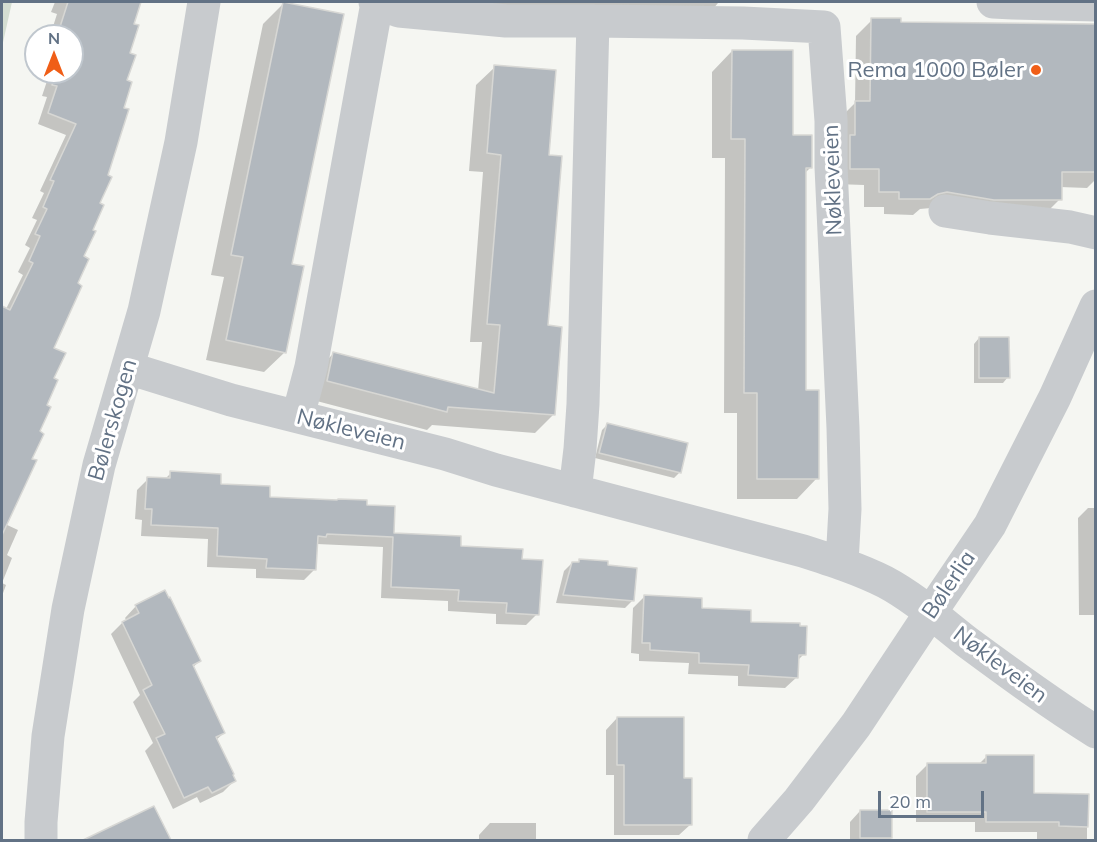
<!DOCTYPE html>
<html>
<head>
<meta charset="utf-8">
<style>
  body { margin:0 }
  #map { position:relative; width:1097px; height:842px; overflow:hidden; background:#f5f6f2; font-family:Mulish,sans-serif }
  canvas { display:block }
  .frame { position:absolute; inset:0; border:3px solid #627285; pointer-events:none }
  .north { position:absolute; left:24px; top:24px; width:60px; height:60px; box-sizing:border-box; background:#fff; border:2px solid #c0c7ce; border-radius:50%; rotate:0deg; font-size:16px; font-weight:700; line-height:24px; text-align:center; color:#627285 }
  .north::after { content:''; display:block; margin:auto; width:21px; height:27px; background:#f05e17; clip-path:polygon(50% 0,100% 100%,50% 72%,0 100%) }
  .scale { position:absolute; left:878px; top:791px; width:106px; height:27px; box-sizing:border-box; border:3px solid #627285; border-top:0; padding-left:8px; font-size:18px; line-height:21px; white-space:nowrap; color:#627285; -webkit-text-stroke:4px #fff; paint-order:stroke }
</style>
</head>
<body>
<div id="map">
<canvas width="1097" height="842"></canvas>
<div class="frame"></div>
<div class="north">N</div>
<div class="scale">20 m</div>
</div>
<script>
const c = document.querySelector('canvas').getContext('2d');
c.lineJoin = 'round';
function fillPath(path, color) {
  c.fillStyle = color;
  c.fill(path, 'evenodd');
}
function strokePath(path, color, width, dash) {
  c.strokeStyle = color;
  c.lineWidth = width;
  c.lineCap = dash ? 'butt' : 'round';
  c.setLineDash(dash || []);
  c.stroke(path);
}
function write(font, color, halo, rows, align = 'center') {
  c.font = font + ' Mulish,sans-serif';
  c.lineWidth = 6;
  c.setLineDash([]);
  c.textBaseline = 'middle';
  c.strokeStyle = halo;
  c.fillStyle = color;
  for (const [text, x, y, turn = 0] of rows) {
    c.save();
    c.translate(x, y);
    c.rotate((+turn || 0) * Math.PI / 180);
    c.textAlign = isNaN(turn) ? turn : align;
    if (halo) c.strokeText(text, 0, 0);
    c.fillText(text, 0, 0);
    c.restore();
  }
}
fillPath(new Path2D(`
  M2,2H12L2,47Z`), '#d5ded2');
fillPath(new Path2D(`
  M55,2H140L132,25L125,81L98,204L82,257L52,348V378L30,460L5,524L18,530L7,555L12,558L2,583L6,585L2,596V317L23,275L18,272L30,248L25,245L37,220L32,218L44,193L40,191L66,135L38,124L47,97L42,96L50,72H72V36H50L57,14L51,12Z
  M476,2H718V3L713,9L476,5Z
  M284,3L285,352L264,372L206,360L224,277L211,275L263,24Z
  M872,20L900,23L1096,24V179L1087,188L1060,187V199L1044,215L931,208L920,209L913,215L884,214V207H864V185L835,184L840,118L855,103L856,36Z
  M732,51L811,167L805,173L804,392L817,478L797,499H737V413H724L725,158H712V72Z
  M495,67L547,156V327L553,415L535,433L432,425L427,430L309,399L315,372L333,354L478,391L482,342H470L483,172L469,171L476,85Z
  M979,338L1008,377L1003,383H974V344Z
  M607,425L680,472L674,478L595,458L602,430Z
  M171,473L268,498L365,507L392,534L521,561L537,614L526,625L496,624V614L448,611V601L381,598L383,547L317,544L315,569L304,580L256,578V569L207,567L208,539L141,536L142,520L135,519L137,490L148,479H165Z
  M1088,508H1096V666H1094V615H1079L1078,518Z
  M580,561L606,567L633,600L625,608L556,603L564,571L572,563H577Z
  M644,597L700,609L749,623L804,654L797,661V677L785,688L738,686V676L688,674L689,663L639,661V654L631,653L633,608Z
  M136,606L200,661L192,668L224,733L216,740L234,781L223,792L200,803L197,797L173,809L145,751L153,743L133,702L140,695L111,634L122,623L127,621L125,618Z
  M617,718L682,779L691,824L679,835H614V775H606V730Z
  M986,757L1032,794L1087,795V840H1037V832H975V822H916V776L927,765H978Z
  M153,808L169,840H96L106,831Z
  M860,811H891V840H850V822Z
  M490,823H536V840H479V835Z`), '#0003');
const building = new Path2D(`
  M68,2H141L134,24L139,25L130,53L136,55L127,80L132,82L124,108L129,109L108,175L112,177L100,203L104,205L93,230L96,231L84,256L89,259L78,283L82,286L54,348L66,353L54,378L58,380L47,405L51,407L40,431L44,434L32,459L37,460L2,535V306L10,310L33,263L29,261L40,236L35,234L47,209L43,207L54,181L50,180L76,124L48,113L57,86L52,85L57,72H72V36H68L69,33L59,30Z
  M283,2L344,14L292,264L304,266L286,353L226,340L243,257L231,255Z
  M871,18H901V22L1095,24V172H1062V200H994L947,192L938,194L930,199H899V192H879V169H850V135H855V101H870Z
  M732,50H793V135H812V168H806V390H819V479H757V393H744L745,139H731Z
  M494,65L556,70L549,155L562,156L548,325L562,327L555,415L448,407L447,412L327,381L333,352L494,393L500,325L487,324L501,155L487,153Z
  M979,337H1009L1010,378H979Z
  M607,423L688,443L681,473L599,453Z
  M170,471L221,474V484L270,486V497L337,500L338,499L367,500V505L395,506L394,533L461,536V546L523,549L522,559L543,560L539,615L506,613L507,603L458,601L459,590L391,587L393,537L327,534L326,537L318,536L316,570L266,568L267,559L217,556L218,528L151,525L152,509H145L147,477L170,478Z
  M579,559L608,561V565L637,568L634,601L563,595L572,562H579Z
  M165,590L169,598L170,597L201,661L193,665L225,733L216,737L234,774L233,775L236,781L212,793L208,787L184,798L156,738L165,734L143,690L152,685L122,622L139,613L135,605Z
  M644,595L702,598V608L751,610V622L800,623V626H807L806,655H799L798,678L748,675L749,665L699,663V653L650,650V643H642Z
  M617,717H684V778H692V825H624V765H617Z
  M986,755H1034V793L1089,794L1088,827L1059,826V822H986V812H927V763H986Z
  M154,806L171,840H83Z
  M860,810H892V838H860Z`);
fillPath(building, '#b2b8be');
strokePath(building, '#d7d7d4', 1.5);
strokePath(new Path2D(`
  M993,2L1013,3L1096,5
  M377,3L399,11L506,21H593L743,23L824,27L831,121V167L843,428L845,509L842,563
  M945,211L990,218L1070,227L1096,233
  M128,368L231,400L445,454L496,470L803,551C831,560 859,569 885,582C915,598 940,621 967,642C1009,673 1051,704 1096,732
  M298,416L311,367L377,3L375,2
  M575,491L580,449L583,404L593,21
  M41,840V822L48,736L68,609L99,465L144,311L181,142L204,2
  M764,840L799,800L856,725L931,612L990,525L1055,397L1096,306`), '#c8cbce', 33);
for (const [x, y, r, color] of [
  [1036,70,6,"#f05e17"]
]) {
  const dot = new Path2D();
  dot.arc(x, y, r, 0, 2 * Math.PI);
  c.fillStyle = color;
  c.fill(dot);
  strokePath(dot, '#fff', 2);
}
write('22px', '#627285', '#fff', [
  ["Rema 1000 Bøler",1024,70]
], 'right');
write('22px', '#627285', '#fff', [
  ["Nøkleveien",833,180,-92],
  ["Bølerskogen",113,420,-74],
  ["Nøkleveien",351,430,14],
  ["Bølerlia",949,585,-56],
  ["Nøkleveien",1000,665,37]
]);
</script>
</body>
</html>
